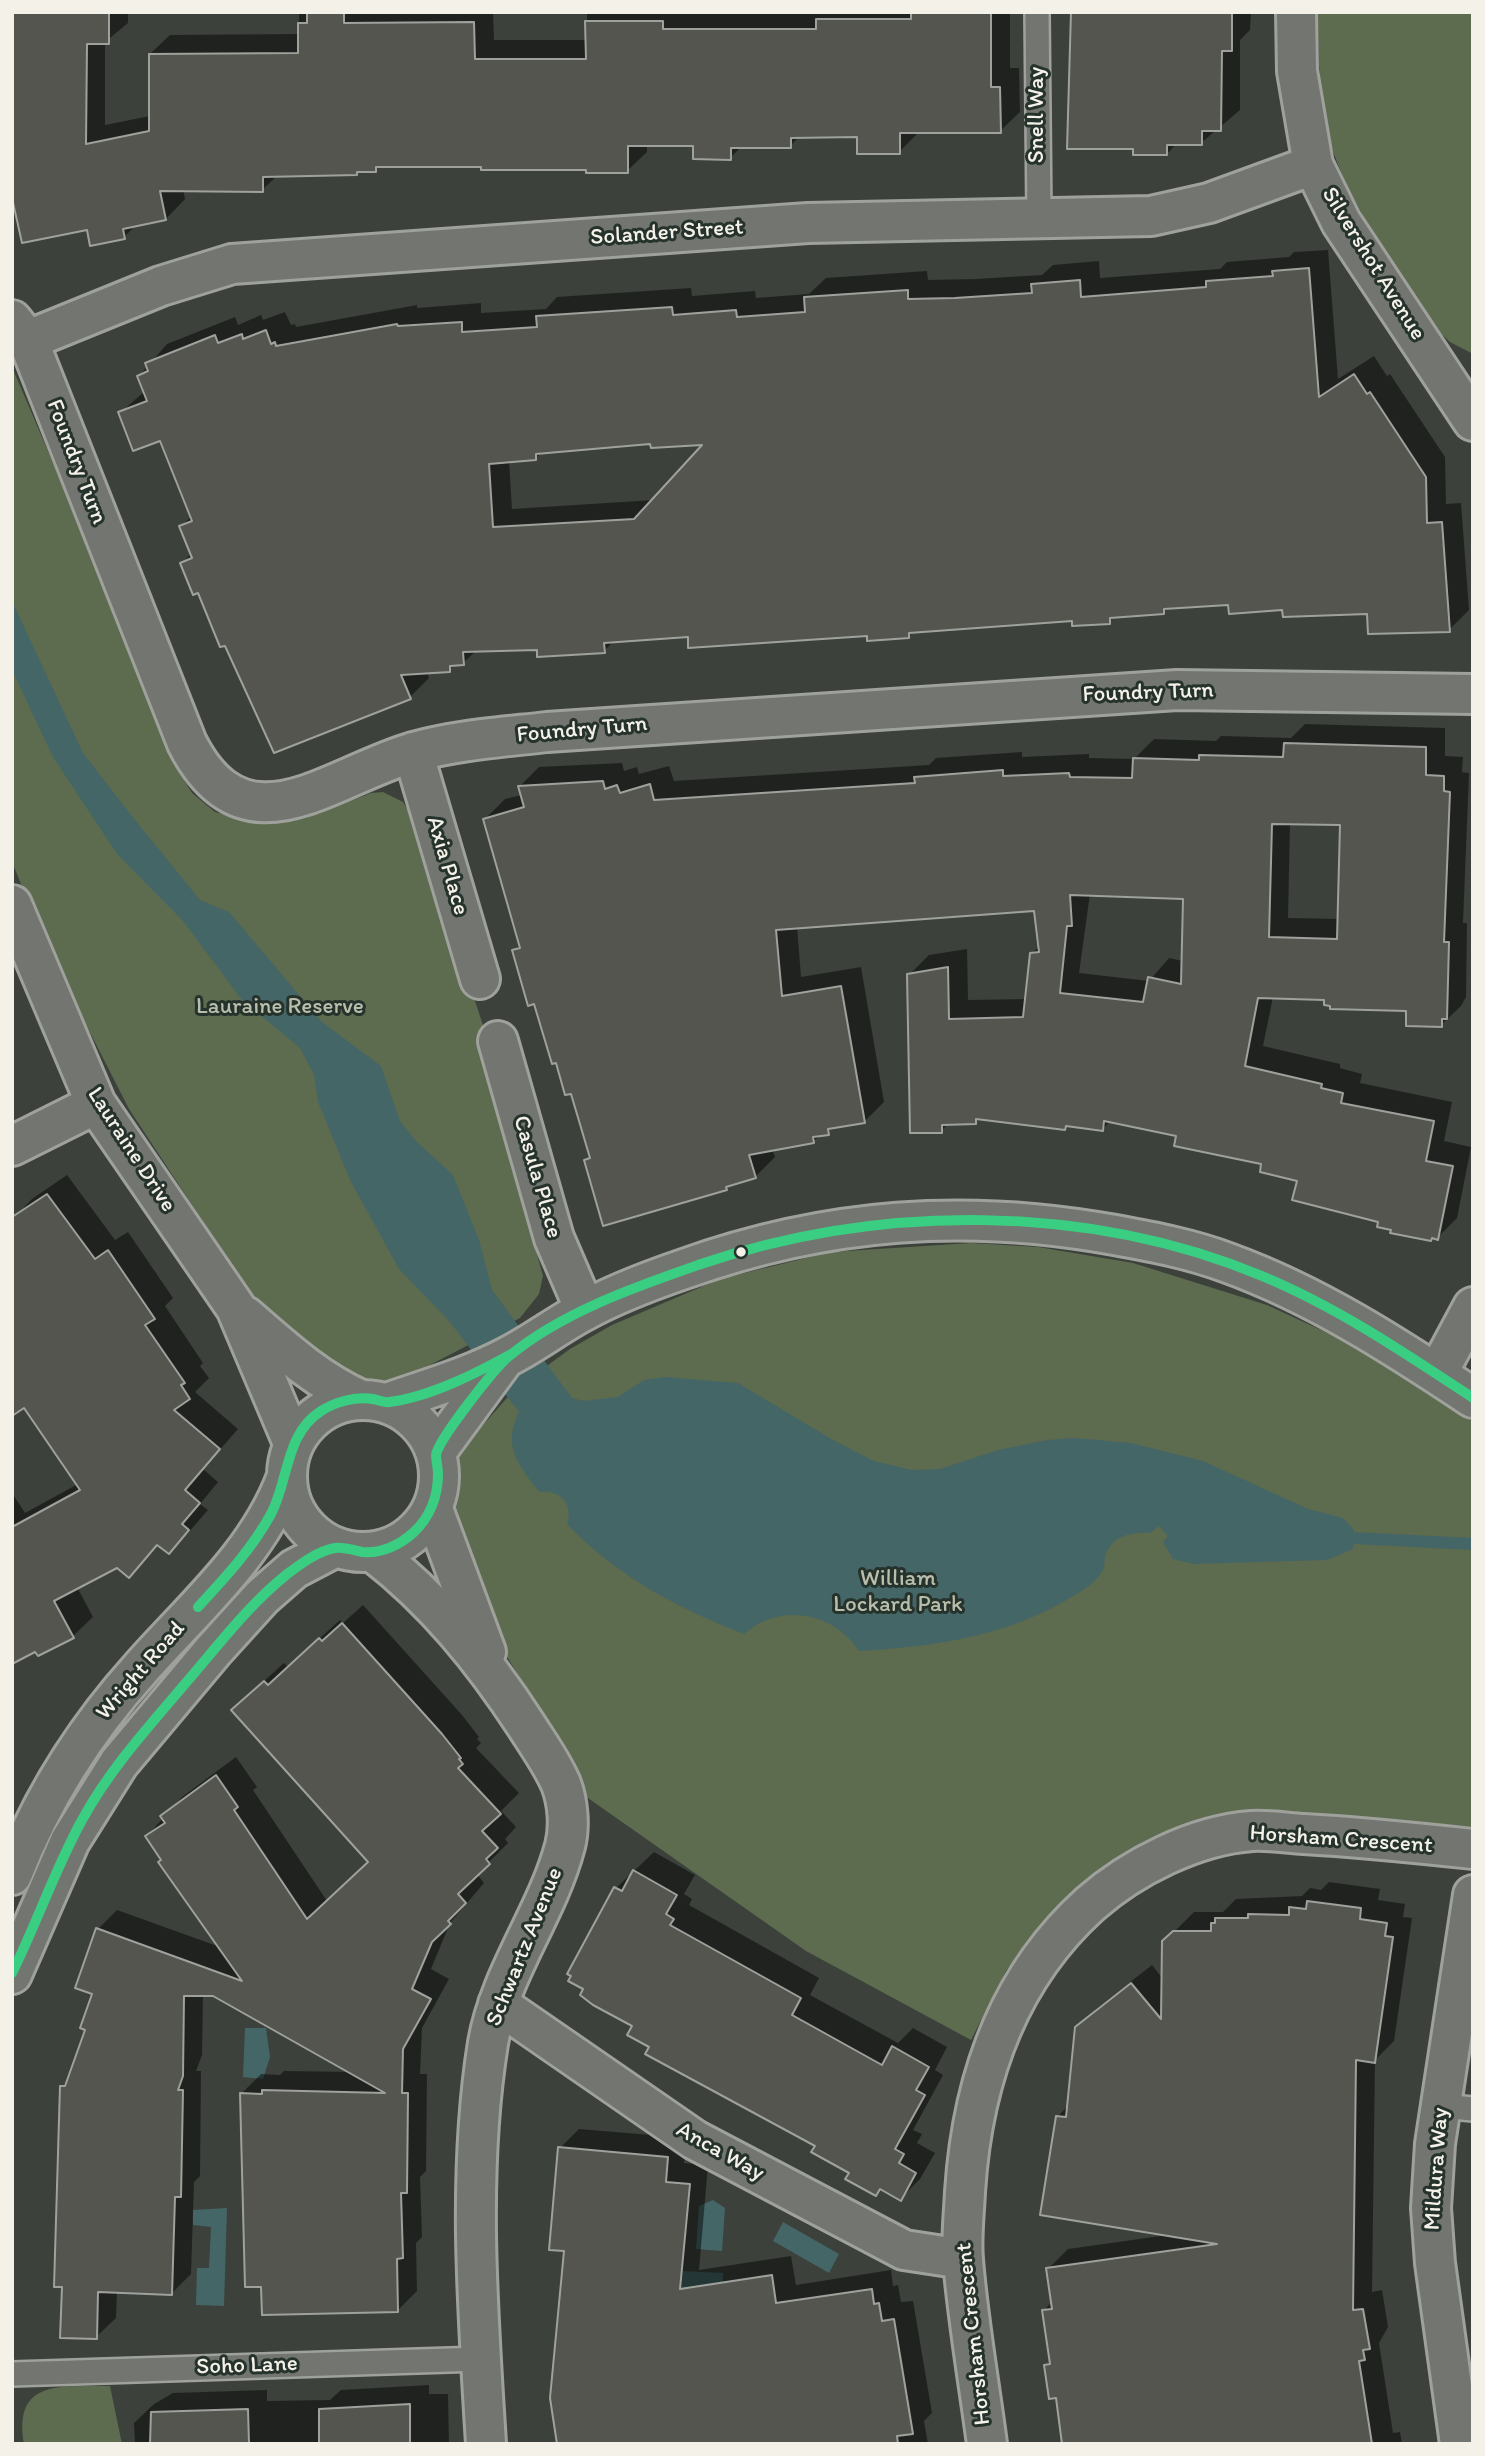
<!DOCTYPE html>
<html>
<head>
<meta charset="utf-8">
<style>
  body { margin:0 }
  #map { position:relative; width:1485px; height:2456px; overflow:hidden; background:#3c413c; font-family:Itim,sans-serif }
  canvas { display:block }
  .frame { position:absolute; inset:0; border:14px solid #f4f1e8; pointer-events:none }
</style>
</head>
<body>
<div id="map">
<canvas width="1485" height="2456"></canvas>
<div class="frame"></div>
</div>
<script>
const c = document.querySelector('canvas').getContext('2d');
c.lineJoin = 'round';
function fillPath(path, color) {
  c.fillStyle = color;
  c.fill(path, 'evenodd');
}
function strokePath(path, color, width, dash) {
  c.strokeStyle = color;
  c.lineWidth = width;
  c.lineCap = dash ? 'butt' : 'round';
  c.setLineDash(dash || []);
  c.stroke(path);
}
function write(font, color, halo, rows, align = 'center') {
  c.font = font + ' Itim,sans-serif';
  c.lineWidth = 6;
  c.setLineDash([]);
  c.textBaseline = 'middle';
  c.strokeStyle = halo;
  c.fillStyle = color;
  for (const [text, x, y, turn = 0] of rows) {
    c.save();
    c.translate(x, y);
    c.rotate((+turn || 0) * Math.PI / 180);
    c.textAlign = isNaN(turn) ? turn : align;
    if (halo) c.strokeText(text, 0, 0);
    c.fillText(text, 0, 0);
    c.restore();
  }
}
fillPath(new Path2D(`
  M1318,12H1473V354L1450,342L1436,329C1400,275 1361,222 1337,162C1319,117 1318,60 1318,12Z
  M12,367L83,533L169,755L192,793L215,812L266,824L304,819L371,793L383,792L403,802L415,822L489,1043L480,1046L543,1276L539,1294L520,1318L409,1376L390,1382L368,1381L357,1379L336,1369L273,1317L244,1284L129,1109L48,950L12,862Z
  M971,1243L1038,1247L1133,1263L1267,1305L1373,1354L1473,1422V1829L1329,1815L1261,1813L1082,1886L1027,1942L1006,1971L971,2040L806,1951L585,1796L572,1764L506,1655L468,1566L450,1487L452,1467L460,1451L514,1390L570,1349L612,1325L720,1279L831,1252Z
  M110,2386L122,2444H24C13,2378 62,2387 110,2386Z`), '#5d6b4f');
fillPath(new Path2D(`
  M12,601L83,753L135,820L200,900L229,912L322,1022L381,1066L400,1121L416,1141L453,1175L479,1240L492,1290L572,1398L584,1401L618,1397L644,1380L665,1377L738,1383L833,1440L874,1461L912,1470L940,1469L998,1450L1047,1440L1075,1438L1131,1443L1203,1461L1308,1509L1343,1518L1354,1530L1353,1549L1327,1560L1193,1564L1173,1559L1163,1542L1168,1536L1159,1526L1150,1533C1133,1532 1113,1535 1106,1554C1104,1559 1105,1565 1103,1570C1096,1584 1074,1596 1061,1603C999,1638 928,1647 859,1651C834,1612 780,1602 744,1634C677,1608 618,1577 567,1524C574,1503 560,1490 539,1492C518,1464 502,1447 519,1412L449,1321L399,1269L351,1182L318,1102L314,1075L300,1048L242,1000L183,921L117,854L53,757L12,670Z
  M245,2028H266L270,2057L263,2079L243,2077Z
  M713,2200L725,2208L722,2251L696,2249L699,2206Z
  M227,2208L224,2306L196,2305L197,2268H209L211,2227L193,2225V2210Z
  M783,2222L839,2254L829,2273L773,2241Z
  M682,2271L723,2273L722,2298L680,2297Z`), '#456666');
fillPath(new Path2D(`
  M12,12H128V23L105,42V125L150,116V54L170,35L299,34V12H493L494,40H587V12H1010V68H1019L1020,112L1000,131L919,132L899,152L859,135L800,136L790,146L741,147L730,158L695,144H647V152L627,171L482,165H380L375,171L356,173L278,175L262,190L183,189L185,199L166,219L137,224L124,237L88,228Z
  M1074,12H1251L1250,30L1240,40V110L1201,143H1177L1167,154L1135,148L1069,147V74L1073,70Z
  M1328,250L1338,379L1374,356L1387,376L1390,374L1445,457L1446,504L1461,503L1469,610L1449,630L1369,612L1230,603L1169,607L1163,613L1116,616L1109,622L1074,619L915,630L908,637L689,635L615,640L604,651L477,650L463,663H456L449,670L427,671L429,678L410,697L226,643L182,563L192,553L181,526L192,516L161,439L120,413L145,391L139,376L167,344L235,317L238,325L261,315L263,320L285,312L291,325L295,324L296,327L417,305V308L481,303V313L546,309L557,297L691,288L692,296L755,291L756,298L809,294L826,278L927,271L928,280L976,279L1042,275L1053,265L1099,261L1100,278L1220,269L1227,262L1289,257L1294,252ZM652,443H706L654,500L512,509L509,460L536,458L542,452Z
  M1305,724L1445,728V756L1463,757L1462,772L1469,773L1463,923H1467L1466,997L1461,1006L1441,1025L1408,1009L1325,998L1273,997L1263,1046L1340,1064V1068L1362,1074L1360,1083L1452,1102L1444,1141L1471,1147L1457,1218L1437,1238L1393,1228L1263,1163L1178,1134L1111,1120L1103,1129L1069,1125L1065,1128L980,1118L975,1123H949L941,1131L909,975L929,955L967,949L968,1000L1026,999L1031,954L1040,946L1035,909L797,926L801,977L861,967L884,1102L864,1122L835,1126L813,1141L772,1149L775,1157L755,1177L732,1183L726,1189L586,1161L591,1156L572,1092L514,951L521,944L485,819L505,799L522,795L520,786L539,767L622,763L624,771L637,767L639,774L669,766L674,781L929,765L936,758L1022,752V757L1089,754V758L1134,759L1154,739L1216,741L1221,736L1291,738ZM1290,822L1342,824L1339,919L1288,918ZM1090,894L1184,897L1183,961L1169,958L1149,981L1079,973Z
  M67,1175L115,1240L128,1232L173,1298L165,1306L203,1363L200,1366L209,1378L195,1392L238,1429L203,1469L218,1482L200,1504L208,1510L188,1533L169,1552L159,1544L129,1576L118,1566L77,1587L93,1617L73,1636L38,1654L36,1649L12,1662V1493L25,1513L78,1484L25,1405L13,1219L32,1199Z
  M363,1605L462,1715L479,1737L477,1739L481,1743L476,1748L519,1793L501,1811L516,1827L505,1839L508,1843L477,1874L484,1883L450,1923L431,1969L449,1979L422,2028L420,2074H427L426,2171L420,2177L422,2237L416,2243L417,2291L398,2310L263,2285L242,2093L261,2074L280,2075L284,2071L353,2072L213,1994H203L202,2055L196,2071H201L200,2176L194,2182L191,2274L171,2294L117,2291L116,2318L96,2337L64,2285L62,2087L70,2078L87,2029L94,1993L98,1929L117,1910L220,1947L147,1836L182,1797L236,1757L257,1787L253,1790L327,1901L370,1861L253,1691L284,1663L288,1667L340,1620L343,1623Z
  M654,1852L695,1875L684,1894L692,1899L689,1905L819,1978L810,1995L898,2043L913,2028L947,2047L935,2070L943,2075L913,2130L922,2134L917,2143L935,2153L920,2179L900,2199L881,2188L876,2194L817,2145L652,2046L634,2025L570,1973L616,1888Z
  M1329,1882L1380,1889L1378,1900L1405,1904L1403,1917L1412,1918L1394,2041L1375,2060L1372,2292L1382,2290L1388,2327L1379,2343L1393,2433L1400,2432L1402,2444H1064L1058,2396L1046,2365L1051,2360L1044,2310L1053,2301L1048,2269L1068,2249L1168,2235L1058,2116L1069,2105L1077,2028L1097,2008L1152,1965L1163,1979L1164,1942L1194,1912H1223L1236,1899L1302,1896L1310,1888L1321,1890Z
  M579,2129L687,2138L684,2163L708,2165L699,2270L791,2256L796,2285L891,2270L893,2286L898,2285L901,2302L913,2301L932,2413L924,2421L928,2444H559L566,2249L560,2148Z
  M429,2385V2394H448L449,2444H135L134,2423L154,2404L173,2393L267,2390V2401L330,2400L341,2390Z`), '#0007');
strokePath(new Path2D(`
  M1353,1538L1473,1544`), '#456666', 12);
const building = new Path2D(`
  M12,12H109V44H87L86,144L149,131V54L298,53V23H307V12H344V23L474,22L475,59H586L585,21H663V29H816V19H911V12H991V87H1000L1001,133H900V154H857V137L791,138V148H731V160L693,159V146H628V173H586V170H481V167H376V172H357V175L263,177V192L160,191L166,220L123,229L125,239L90,246L87,230L22,243L12,198Z
  M1071,12H1232V51H1222L1221,131H1202V145H1167V155H1133V149H1067Z
  M1309,268L1319,397L1354,374L1367,394L1370,392L1426,477L1427,523L1442,522L1450,632L1368,634L1367,614L1283,617L1282,610L1229,614L1228,605L1164,609V614L1110,618V624L1072,626V621L909,633V638L867,641V636L688,648V637L604,643L605,653L537,657V650L463,652L464,665L450,666V672L401,675L411,699L274,753L225,646L220,647L198,593L193,595L180,563L192,558L179,526L192,521L160,441L133,451L118,412L147,401L137,376L148,371L145,363L215,335L218,343L242,334L243,339L266,330L271,344L275,342L276,346L397,324L398,326L462,322V332L537,327L536,316L672,307L673,315L736,310L737,317L805,312L804,297L908,290V299L955,298L1032,293L1031,284L1080,280L1081,297L1206,287V281L1273,276L1272,271ZM650,444L651,448L702,445L634,519L493,527L489,464L536,460V454Z
  M1284,743L1426,747V775L1444,776V791L1450,792L1444,942H1449L1447,1019H1442V1027L1406,1026V1011L1330,1009V1006L1324,1005V1000L1258,998L1245,1066L1322,1084L1321,1088L1343,1093L1341,1103L1434,1121L1426,1161L1453,1166L1438,1240L1432,1238L1431,1241L1390,1233L1391,1230L1377,1227L1378,1222L1292,1200L1297,1181L1260,1172L1261,1164L1174,1146L1176,1136L1104,1121L1103,1131L1066,1126L1065,1130L976,1119V1124L942,1125V1133H910L907,974L948,967L949,1019L1023,1017L1030,953L1039,952L1034,911L776,930L782,996L841,986L865,1123L828,1129L829,1135L813,1137L814,1143L749,1155L756,1178L726,1187L727,1190L603,1226L584,1160L590,1158L571,1094L565,1095L556,1063L552,1064L534,1004L528,1006L512,950L520,948L483,819L524,807L518,786L603,781L605,789L617,785L620,793L650,784L654,800L915,783L914,777L1003,770V776L1069,773L1070,777L1132,778L1133,758L1199,760V755L1283,757ZM1272,824L1340,825L1337,939L1269,937ZM1070,895L1183,899L1181,984L1148,977L1143,1002L1060,993L1067,926H1072Z
  M47,1194L95,1259L108,1250L155,1319L145,1325L185,1383L181,1385L190,1399L174,1410L220,1449L185,1490L200,1503L182,1524L189,1530L169,1554L157,1545L129,1578L117,1568L54,1601L74,1638L38,1656L35,1652L12,1664V1527L80,1490L24,1408L12,1416V1217Z
  M342,1623L442,1734L461,1758L459,1759L463,1764L458,1768L501,1814L482,1831L498,1848L486,1859L490,1864L458,1894L466,1903L448,1921L451,1924L432,1942L412,1989L431,1999L403,2049L402,2093H408L407,2193H401L403,2258L397,2259L398,2312L262,2315L261,2287H245L240,2093L262,2094V2090L385,2093L213,1996H184L183,2076L178,2090H183L181,2197H175L172,2295L98,2292L97,2339L60,2338L62,2287H54L60,2086H65L85,2030L80,2028L92,1994L75,1988L96,1928L242,1981L158,1862L161,1860L145,1836L165,1823L160,1816L216,1775L238,1807L234,1810L307,1919L368,1862L231,1710L264,1681L268,1685L319,1638L322,1641Z
  M633,1870L677,1895L666,1914L674,1919L670,1925L801,1998L792,2015L882,2065L892,2046L929,2067L916,2090L925,2095L895,2149L904,2154L899,2163L916,2173L901,2201L880,2189L876,2196L845,2179L849,2173L811,2152L815,2146L645,2054L649,2047L627,2035L632,2026L593,2005L580,1995L583,1989L568,1981L571,1976L567,1974L614,1887L622,1891Z
  M1307,1901L1361,1908L1360,1919L1387,1923L1385,1936L1393,1937L1375,2063L1356,2060L1353,2310L1363,2309L1370,2349L1363,2350L1365,2360L1359,2361L1372,2444H1062L1056,2398L1049,2399L1044,2365L1050,2364L1042,2310L1052,2309L1046,2268L1217,2244L1040,2215L1056,2116L1066,2117L1075,2027L1131,1983L1161,2019L1162,1941L1173,1931H1211V1923H1215V1918H1248V1914L1289,1915V1907L1306,1909Z
  M558,2147L668,2157L666,2182L690,2184L680,2289L772,2275L776,2303L872,2289L874,2304L879,2303L882,2321L894,2319L913,2434L897,2436L898,2444H557L550,2398L564,2251L549,2250Z
  M410,2404V2444H319V2409Z
  M248,2409L249,2444H150L151,2412Z`);
fillPath(building, '#53554e');
strokePath(building, '#9fa19d', 2);
const lane = new Path2D(`
  M1037,12L1039,218
  M1441,2106L1473,2109
  M12,2374L481,2359`);
const street = new Path2D(`
  M12,320L28,340L187,743C245,857 330,776 414,752C457,740 503,737 547,732L1177,690L1473,694
  M28,340L161,286L232,264L808,223L1151,216L1209,203L1313,165
  M413,752L480,979
  M12,905L96,1104L236,1308L293,1443
  M498,1041L554,1238L585,1310
  M12,1146L96,1104
  M245,1316C281,1347 315,1379 359,1399
  M433,1509L486,1652
  M373,1552C435,1600 483,1659 526,1725C538,1744 552,1763 561,1784C568,1802 570,1827 565,1846C547,1914 500,1973 488,2043C467,2174 478,2312 486,2444
  M498,2004L695,2140L904,2250L963,2259
  M987,2444C979,2383 968,2321 963,2260C961,2238 964,2214 965,2192C972,2082 1007,1979 1090,1904C1132,1867 1195,1835 1252,1831C1269,1830 1287,1833 1304,1834C1361,1837 1417,1843 1473,1849
  M1460,2444L1435,2263L1431,2208L1435,2144L1473,1895`);
const secondary = new Path2D(`
  M1296,12L1297,71L1313,165L1341,222L1473,421
  M1437,1374L1473,1307
  M287 1476a76 76 0 1 1 152 0a76 76 0 1 1-152 0Z
  M387,1403C427,1389 469,1377 507,1357C533,1344 556,1326 582,1312C614,1294 649,1281 684,1269C827,1218 966,1208 1115,1235C1153,1242 1191,1249 1228,1263C1316,1295 1395,1346 1473,1398
  M436,1452L505,1358
  M12,1875C42,1798 86,1729 141,1668C194,1608 257,1555 286,1479
  M12,1974L70,1841L119,1763L213,1651L262,1597L294,1569L336,1547`);
strokePath(lane, '#9fa19d', 28);
strokePath(street, '#9fa19d', 44);
strokePath(secondary, '#9fa19d', 44);
strokePath(lane, '#737570', 23);
strokePath(street, '#737570', 38);
strokePath(secondary, '#737570', 38);
strokePath(new Path2D(`
  M198,1607C224,1579 252,1549 271,1514C289,1480 285,1434 321,1411C335,1402 356,1396 373,1399C379,1400 383,1403 389,1402C430,1397 477,1373 513,1353
  M12,1973C37,1923 55,1869 82,1820C111,1767 151,1724 190,1678C220,1643 249,1605 286,1575C299,1565 317,1551 335,1548C344,1547 353,1550 362,1552C381,1554 400,1545 414,1532C430,1517 438,1496 438,1474C438,1467 436,1461 436,1455C438,1440 494,1369 508,1357C562,1312 635,1287 701,1264C879,1204 1087,1203 1262,1276C1337,1307 1405,1353 1473,1398`), '#3ace82', 10);
for (const [x, y, r, color] of [
  [741,1252,6,"#f4f1e8"]
]) {
  const dot = new Path2D();
  dot.arc(x, y, r, 0, 2 * Math.PI);
  c.fillStyle = color;
  c.fill(dot);
  strokePath(dot, '#26332d', 2.5);
}
write('23px', '#f4f1e8', '#26332d', [
  ["Snell Way",1037,115,-90],
  ["Solander Street",667,233,-4],
  ["Silvershot Avenue",1373,264,58],
  ["Foundry Turn",76,462,69],
  ["Foundry Turn",1148,693,-2],
  ["Foundry Turn",582,730,-5],
  ["Axia Place",447,866,74],
  ["Lauraine Drive",131,1150,57],
  ["Casula Place",537,1177,74],
  ["Wright Road",141,1671,-49],
  ["Horsham Crescent",1341,1840,4],
  ["Schwartz Avenue",525,1947,-68],
  ["Anca Way",720,2152,29],
  ["Mildura Way",1437,2169,-86],
  ["Horsham Crescent",974,2334,-96],
  ["Soho Lane",247,2366,-2]
]);
write('23px', '#babeac', '#26332d', [
  ["Lauraine Reserve",280,1007],
  ["William",898,1579],
  ["Lockard Park",898,1605]
]);
</script>
</body>
</html>
